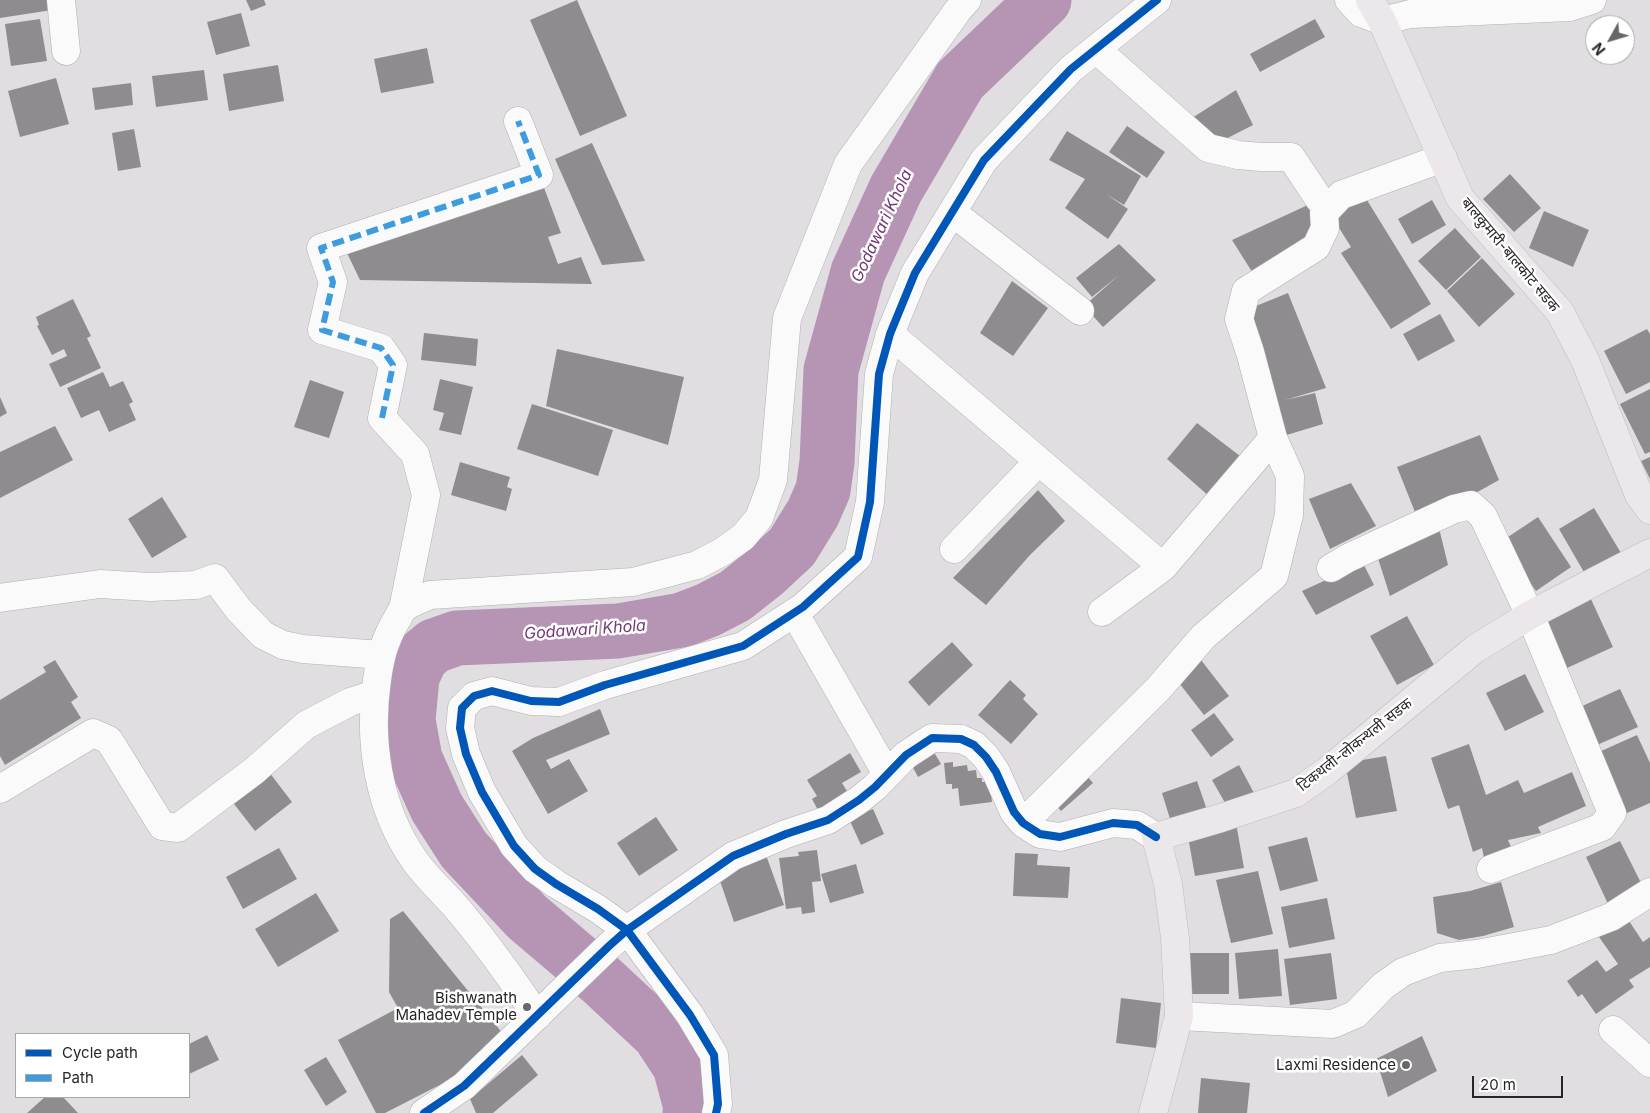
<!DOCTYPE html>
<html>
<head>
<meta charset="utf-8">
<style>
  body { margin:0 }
  #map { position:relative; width:1650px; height:1113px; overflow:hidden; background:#e1dee1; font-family:Inter,sans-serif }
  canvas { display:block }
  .legend { position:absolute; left:15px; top:1033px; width:175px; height:65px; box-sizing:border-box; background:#fff; border:1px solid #a9a8a9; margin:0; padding:6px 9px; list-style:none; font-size:15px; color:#272527 }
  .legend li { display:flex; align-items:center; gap:10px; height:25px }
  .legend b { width:25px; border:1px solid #a9a8a9 }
  .north { position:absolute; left:1585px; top:15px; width:50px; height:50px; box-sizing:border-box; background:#fff; border:1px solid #a9a8a9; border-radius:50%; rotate:231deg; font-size:14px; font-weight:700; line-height:20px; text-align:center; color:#272527 }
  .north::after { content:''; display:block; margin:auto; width:18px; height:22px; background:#686668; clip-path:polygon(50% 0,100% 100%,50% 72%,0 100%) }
  .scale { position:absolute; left:1472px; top:1076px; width:91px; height:22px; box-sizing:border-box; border:2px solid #272527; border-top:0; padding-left:6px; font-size:15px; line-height:18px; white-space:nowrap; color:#272527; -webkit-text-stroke:4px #fff; paint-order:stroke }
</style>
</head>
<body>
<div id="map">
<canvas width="1650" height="1113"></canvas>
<ul class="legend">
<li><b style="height:6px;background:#0057b8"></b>Cycle path</li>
<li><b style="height:6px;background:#3d9ce0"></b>Path</li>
</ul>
<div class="north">N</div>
<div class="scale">20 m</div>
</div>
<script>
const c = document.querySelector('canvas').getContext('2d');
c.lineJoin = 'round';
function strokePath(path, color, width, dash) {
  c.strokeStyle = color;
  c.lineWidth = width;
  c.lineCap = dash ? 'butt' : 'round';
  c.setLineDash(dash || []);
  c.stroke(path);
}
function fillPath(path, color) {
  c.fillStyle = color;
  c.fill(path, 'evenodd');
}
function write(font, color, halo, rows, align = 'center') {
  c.font = font + ' Inter,"Noto Sans Devanagari",sans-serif';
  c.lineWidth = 5;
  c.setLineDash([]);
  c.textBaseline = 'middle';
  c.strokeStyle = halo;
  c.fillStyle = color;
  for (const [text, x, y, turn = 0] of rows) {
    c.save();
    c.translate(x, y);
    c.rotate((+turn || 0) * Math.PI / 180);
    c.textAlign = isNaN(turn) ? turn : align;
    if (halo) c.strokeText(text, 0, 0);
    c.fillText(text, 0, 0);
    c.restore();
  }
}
strokePath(new Path2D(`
  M690,1113L691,1107L680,1066L659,1034L600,979L527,917L464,850L437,808L415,759L408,720L412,677L421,657L434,646L457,638L618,631L682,620L708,610L735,596L764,573L792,547L813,513L823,490L827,462L831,370L858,272L896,189L960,80L1044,0`), '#b694b4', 55);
fillPath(new Path2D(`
  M0,0H50L52,10L0,18Z
  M246,0H264L266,5L251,11Z
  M577,0L627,116L580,136L530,20Z
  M241,13L250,46L216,55L207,22Z
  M40,19L47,61L11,66L5,24Z
  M1315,19L1325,37L1260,72L1250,54Z
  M427,48L434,83L381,93L374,59Z
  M278,65L284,101L229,111L223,74Z
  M204,70L208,100L156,107L152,76Z
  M56,78L69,124L20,137L8,91Z
  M131,83L133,105L95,110L92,88Z
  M1236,90L1253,125L1214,145L1192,118Z
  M1127,126L1165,152L1147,178L1109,152Z
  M134,129L141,167L118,171L112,133Z
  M1067,131L1141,176L1124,205L1106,194L1128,209L1108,239L1065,208L1085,179L1049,160Z
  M592,143L645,261L602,265L555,159Z
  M1510,174L1541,208L1514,232L1483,199Z
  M543,185L561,233L548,237L558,264L581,257L592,284L360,280L347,253Z
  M1362,192L1431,304L1391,329L1341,253L1351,247L1329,212Z
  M1432,200L1446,225L1412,244L1398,219Z
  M1310,204L1318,240L1254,275L1232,240Z
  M1544,211L1589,230L1573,267L1529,248Z
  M1455,228L1481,257L1446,290L1418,261Z
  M1119,244L1156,280L1103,327L1084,306L1119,275L1092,297L1076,278Z
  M1482,258L1515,294L1479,327L1447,291Z
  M1012,281L1048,308L1013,356L980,333Z
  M1288,293L1326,388L1285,400L1315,393L1323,424L1280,437L1246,310Z
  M73,299L91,336L87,338L101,368L60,387L49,364L67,356L64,349L52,355L37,326L39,325L36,317Z
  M1440,314L1455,341L1418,361L1403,334Z
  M1647,329L1650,334V382L1626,394L1604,351Z
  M424,333L478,339L476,366L421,360Z
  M557,349L684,377L668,445L546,406Z
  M103,372L110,387L123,381L133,402L129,404L136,420L109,432L99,410L81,418L67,388Z
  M440,379L473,387L461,435L439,430L444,413L433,410Z
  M310,380L344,392L329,438L294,427Z
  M1650,389V452L1645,454L1620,404Z
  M0,397L7,413L0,417Z
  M532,404L613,430L598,476L517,449Z
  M1197,423L1240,456L1211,498L1167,459Z
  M55,426L73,460L0,498V452Z
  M1480,435L1499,480L1474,494L1415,512L1397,467Z
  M1650,457V479L1641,461Z
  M460,462L510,477L507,487L512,489L506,511L451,495Z
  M1351,483L1376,526L1330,549L1309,499Z
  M1038,490L1065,521L1030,555L986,605L953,578Z
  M162,497L187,537L152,558L128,519Z
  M1594,508L1621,553L1585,574L1559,529Z
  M1538,517L1571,567L1536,591L1502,541Z
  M1439,528L1448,565L1390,596L1375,549Z
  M1363,563L1374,585L1316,615L1302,591Z
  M1590,597L1613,647L1567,668L1544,617Z
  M1407,616L1434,665L1397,685L1370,636Z
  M952,642L973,665L929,706L908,682Z
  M55,660L78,697L71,702L81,718L5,765L0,756V700L46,672L43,667Z
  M1201,660L1229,696L1204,715L1176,679Z
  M1525,674L1544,712L1505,731L1486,693Z
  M1010,680L1026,695L1023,699L1038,714L1011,744L978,715Z
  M1620,689L1638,727L1597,745L1580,707Z
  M600,709L610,734L546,760L551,769L569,759L588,791L548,814L512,751L533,738Z
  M1214,713L1234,740L1211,757L1191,730Z
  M1637,735L1650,763V803L1627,813L1599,752Z
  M929,744L941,764L918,777L907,756Z
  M1469,744L1486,795L1518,780L1524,793L1572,772L1586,806L1538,827L1541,833L1508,840L1512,849L1484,858L1482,848L1473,852L1459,805L1448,809L1431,758Z
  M850,753L861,772L842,783L850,796L820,814L812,799L817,796L807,780Z
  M1386,756L1397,811L1356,818L1345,763Z
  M953,762V767L967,765L968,771L976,770L977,778H982V782H986L987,786H990L992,802L960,806L958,788L952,789V784H946L944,763Z
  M1239,765L1254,793L1228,808L1212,780Z
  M1082,770L1093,783L1061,811L1050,798Z
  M269,772L292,802L255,831L231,800Z
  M1197,781L1207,810L1171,822L1162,793Z
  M873,809L884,834L861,845L849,819Z
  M656,817L678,850L639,876L617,843Z
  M1236,823L1244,868L1195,876L1187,831Z
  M1307,837L1318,881L1280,891L1268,847Z
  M1620,841L1644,889L1609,906L1586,857Z
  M279,848L297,879L243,909L226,877Z
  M817,850L821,881L812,882L815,912L802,914L801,907L786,909L779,858L799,856L798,852Z
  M1015,853L1038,854L1037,865L1070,867L1068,898L1013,896Z
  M766,855L784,905L734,922L717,872Z
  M856,864L864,893L830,903L821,874Z
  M1258,871L1273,934L1231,943L1216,880Z
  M1501,882L1514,927L1483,936L1459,940L1437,933L1433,897L1470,891Z
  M316,893L339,931L278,967L255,929Z
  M1327,898L1335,939L1289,948L1281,907Z
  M403,911L504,1035L467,1071L385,1113H376L338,1040L398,1008L389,992L390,919Z
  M1627,918L1643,942L1650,937V967L1629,980L1634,987L1596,1014L1582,994L1578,997L1567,981L1597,960L1606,972L1618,964L1599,937Z
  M1278,949L1282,996L1239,999L1235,953Z
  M1182,953H1229V994H1182Z
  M1331,953L1337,999L1290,1005L1284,959Z
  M1121,998L1161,1003L1156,1048L1116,1043Z
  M207,1035L219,1060L189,1074V1044Z
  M1422,1036L1437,1071L1388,1097L1376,1059Z
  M522,1055L538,1075L493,1113H476L470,1099Z
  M326,1057L347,1092L326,1106L304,1070Z
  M1201,1078L1250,1083L1247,1113H1198Z
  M45,1097H63L78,1113H27Z`), '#8e8c8e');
const minor = new Path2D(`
  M61,0L66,51
  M1349,0L1361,13L1382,21L1410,14L1570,7L1592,0
  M1105,57L1208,148L1238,155L1261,157H1291L1319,199
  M957,216L1080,311
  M890,334L1163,567
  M954,549L1039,461
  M1331,568L1348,558L1454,509L1471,505L1483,516L1530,615L1612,813L1602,827L1491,869
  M0,598L100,584L150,587L196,585L215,578L239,610L263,635L283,645L303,649L381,655
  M403,609L426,495L415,454L382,418L393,365L381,348L322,330L333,282L321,248L539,175L518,121
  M1102,612L1163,567L1273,438
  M802,626L887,774
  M0,789L93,733L109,740L162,826L178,828L254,771L306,725L350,702L375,694
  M1023,823L1158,689L1203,637L1274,576L1289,515L1290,476L1273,438L1250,352L1239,319L1246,291L1316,247L1325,228L1324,213L1341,195L1443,158
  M537,1016C514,982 491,949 465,918C450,898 429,881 415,861C378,809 368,741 377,680C380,657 385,639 397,619C399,616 400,612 403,609C409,603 422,599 430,595L633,582L697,565L722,552L743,537L759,518L773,480L787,318L848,164L958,10L967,0
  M1179,1016L1333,1024L1356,1014L1383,986L1403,972L1440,958L1477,954L1551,940L1611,917L1650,892
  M1613,1030L1650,1063
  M424,1113L464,1086L609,946L627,930L733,856L786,834L828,820L859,800L875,787L906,755L932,738L961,739L974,745L986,757L996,772L1014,812L1023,823L1040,834L1060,837L1113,823L1137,825L1156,837
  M716,1113L718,1104L714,1055L690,1015L627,930L598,909L556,884L535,869L514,846L482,792L466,754L460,728L462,708L474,696L492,691L531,701L559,702L605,685L743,646L803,607L858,557L870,502L879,374L890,334L915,273L984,160L1071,69L1157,0`);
const major = new Path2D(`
  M1370,0L1382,21L1460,198L1560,312L1585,360L1639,495L1650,510
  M1153,1113L1179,1016L1175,938L1168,884L1156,837L1221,818L1296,793L1327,771L1475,649L1530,615L1650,553`);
strokePath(minor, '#b1afb1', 29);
strokePath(major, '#bdbbbd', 29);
strokePath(minor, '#fafafa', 28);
strokePath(major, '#ebe7eb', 28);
strokePath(new Path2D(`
  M382,418L393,365L381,348L322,330L333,282L321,248L539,175L518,121`), '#3d9ce0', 6, [12, 6]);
strokePath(new Path2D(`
  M424,1113L464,1086L609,946L627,930L733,856L786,834L828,820L859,800L875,787L906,755L932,738L961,739L974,745L986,757L996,772L1014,812L1023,823L1040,834L1060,837L1113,823L1137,825L1156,837
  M716,1113L718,1104L714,1055L690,1015L627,930L598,909L556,884L535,869L514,846L482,792L466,754L460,728L462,708L474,696L492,691L531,701L559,702L605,685L743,646L803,607L858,557L870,502L879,374L890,334L915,273L984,160L1071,69L1157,0`), '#0057b8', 8);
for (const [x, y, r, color] of [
  [527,1007,5,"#686668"],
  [1406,1065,5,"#686668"]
]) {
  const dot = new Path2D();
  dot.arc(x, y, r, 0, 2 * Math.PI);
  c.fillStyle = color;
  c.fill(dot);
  strokePath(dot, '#fff', 2);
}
write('15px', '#272527', '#fff', [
  ["बालकुमारी-बालकोट सडक",1510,255,50],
  ["टिकथली-लोकन्थली सडक",1355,745,-38]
]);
write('15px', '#272527', '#fff', [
  ["Bishwanath",517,998],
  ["Mahadev Temple",517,1015],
  ["Laxmi Residence",1396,1065]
], 'right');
write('italic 16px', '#733772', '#fff', [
  ["Godawari Khola",882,226,-65],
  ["Godawari Khola",585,630,-4]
]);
</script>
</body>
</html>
